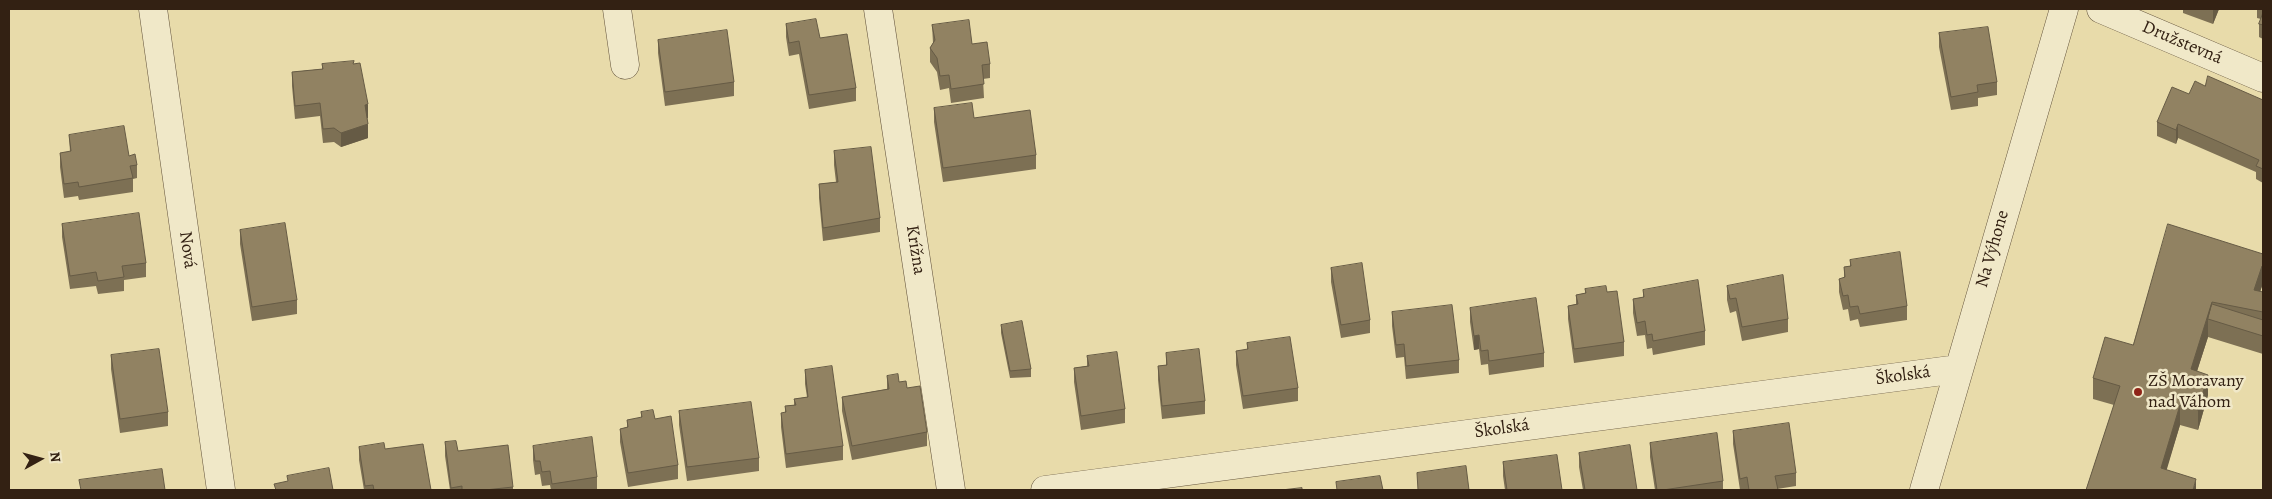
<!DOCTYPE html>
<html>
<head>
<meta charset="utf-8">
<style>
  body { margin:0 }
  #map { position:relative; width:2272px; height:499px; overflow:hidden; background:#e8dbaa; font-family:Alegreya,serif }
  canvas { display:block }
  .frame { position:absolute; inset:0; border:10px solid #332113; pointer-events:none }
  .north { position:absolute; left:15px; top:434px; width:50px; height:50px; -webkit-text-stroke:4px #f0e8c8; paint-order:stroke; rotate:83deg; font-size:14px; font-weight:700; line-height:20px; text-align:center; color:#332113 }
  .north::after { content:''; display:block; margin:auto; width:18px; height:22px; background:#332113; clip-path:polygon(50% 0,100% 100%,50% 72%,0 100%) }
</style>
</head>
<body>
<div id="map">
<canvas width="2272" height="499"></canvas>
<div class="frame"></div>
<div class="north">N</div>
</div>
<script>
const c = document.querySelector('canvas').getContext('2d');
c.lineJoin = 'round';
function strokePath(path, color, width, dash) {
  c.strokeStyle = color;
  c.lineWidth = width;
  c.lineCap = dash ? 'butt' : 'round';
  c.setLineDash(dash || []);
  c.stroke(path);
}
function fillPath(path, color) {
  c.fillStyle = color;
  c.fill(path, 'evenodd');
}
function write(font, color, halo, rows, align = 'center') {
  c.font = font + ' Alegreya,serif';
  c.lineWidth = 5;
  c.setLineDash([]);
  c.textBaseline = 'middle';
  c.strokeStyle = halo;
  c.fillStyle = color;
  for (const [text, x, y, turn = 0] of rows) {
    c.save();
    c.translate(x, y);
    c.rotate((+turn || 0) * Math.PI / 180);
    c.textAlign = isNaN(turn) ? turn : align;
    if (halo) c.strokeText(text, 0, 0);
    c.fillText(text, 0, 0);
    c.restore();
  }
}
const street = new Path2D(`
  M153,9L221,490
  M617,9L625,65
  M878,9L951,490
  M2101,9L2263,78
  M1045,490L1958,369
  M1924,490L2064,9`);
strokePath(street, '#605039', 29);
strokePath(street, '#f0e8c8', 28);
fillPath(new Path2D(`
  M2183,9H2219L2213,24L2183,13Z
  M2257,9H2263V39L2259,37V24L2261,19L2257,18Z
  M786,24L820,38L856,88V101L809,109L799,54L789,56L786,37Z
  M932,25L972,44L990,64V78L983,79L984,98L951,103L949,88L940,90L937,72L930,62V48L933,43Z
  M1939,33L1997,82V95L1978,98V106L1951,110L1939,47Z
  M658,40L734,82V96L665,106L658,53Z
  M322,64H354L368,118H367L368,138L341,147L334,142L323,143L320,116L295,119L292,86V72L322,69Z
  M2205,86L2263,100V183L2256,179V172L2178,138L2176,144L2157,136V122L2189,94Z
  M934,108L974,118L1036,155V169L943,182L934,122Z
  M69,135L129,156L137,165V178L133,179V192L79,200L78,196L64,198L60,167V153L70,152Z
  M834,151L880,218V232L823,241L819,198V184L836,182L834,165Z
  M62,224L146,263V277L124,280V291L98,294L96,286L70,289L62,237Z
  M240,230L297,300V314L252,321L240,244Z
  M2263,254V287L2262,286L2260,292H2263V354L2208,337L2197,371L2208,395L2198,430L2180,425L2166,470L2196,490H2086L2114,405L2093,399V378L2133,345Z
  M1850,260L1907,306V320L1860,327L1858,319L1850,321L1848,309L1843,310L1839,292V279L1844,278V267L1850,266Z
  M1331,268L1370,320V333L1341,338L1331,282Z
  M1727,286L1788,319V332L1742,341L1736,311L1730,313L1727,300Z
  M1585,289L1607,292L1624,342V356L1574,363L1568,319V306L1576,304V295L1585,293Z
  M1643,290L1705,331V345L1653,355L1652,348L1647,349L1645,335L1637,336L1633,313V299L1643,297Z
  M1470,308L1544,353V367L1489,375L1488,364L1481,365L1479,349L1474,350L1470,322Z
  M1392,312L1459,360V373L1406,379L1404,357L1396,358L1392,326Z
  M1001,325L1031,369V377L1010,378L1001,333Z
  M1247,343L1298,388V401L1243,409L1236,365V351L1247,350Z
  M1166,353L1205,401V414L1162,419L1158,380V366L1166,365Z
  M111,355L168,412V426L120,433L111,369Z
  M1087,356L1125,409V423L1081,430L1074,382V368L1087,366Z
  M805,370L843,446V460L786,468L781,427V413H785V406L794,405V399L807,397L805,384Z
  M887,376L907,388L927,432V446L852,460L842,411V397L887,389Z
  M679,411L759,458V471L687,481L679,425Z
  M641,412L655,419L678,465V479L628,487L620,442V429L627,427V420L641,418Z
  M1733,431L1796,473V486L1777,489L1778,490H1740L1733,444Z
  M445,442L458,451L513,487V490H450L445,456Z
  M1650,443L1723,481V490H1655L1650,457Z
  M533,446L597,477V490H551L550,485L542,486L540,474L535,475L533,460Z
  M359,447L385,449L431,490H364L359,460Z
  M1579,453L1637,490H1583L1579,467Z
  M1503,462L1562,490H1505L1503,476Z`), '#7d7054');
fillPath(new Path2D(`
  M2213,9H2219L2213,24Z
  M368,104V118L365,119V105Z
  M368,124V138L341,147V133Z
  M2178,124V138L2176,144V130Z
  M2262,266V286L2254,310V290Z
  M2212,302V320L2208,319V337L2191,390V369Z
  M1479,335V349L1474,350V336Z
  M2208,375V395L2198,430V410Z
  M2180,405V425L2161,489V468Z
  M2196,479V490H2193Z`), '#665b45');
const building = new Path2D(`
  M2263,13V25L2259,24Z
  M816,19L820,38L847,34L856,88L809,95L799,41L789,43L786,24Z
  M969,20L972,44L987,42L990,64L982,65L984,84L951,89L949,75L940,76L937,58L930,48L935,40L932,25Z
  M1988,27L1997,82L1977,85L1978,92L1951,97L1939,33Z
  M727,30L734,82L665,92L658,40Z
  M354,61L353,64L360,63L368,104L365,105L368,124L341,133L334,128L323,129L320,103L295,106L292,72L323,69L322,64Z
  M2208,76L2263,100V169L2256,166L2259,160L2217,141L2178,124L2176,130L2157,122L2172,87L2189,94L2195,81L2205,86Z
  M972,103L974,118L1030,110L1036,155L943,168L934,108Z
  M124,126L129,156L135,154L137,165L130,166L133,178L79,187L78,182L64,184L60,153L71,151L69,135Z
  M871,147L880,218L823,228L819,184L838,182L834,151Z
  M139,213L146,263L122,266L124,277L98,281L96,272L70,276L62,224Z
  M285,223L297,300L252,307L240,230Z
  M2168,224L2263,254V266H2262L2254,290L2263,292V312L2212,302L2191,369L2208,375L2198,410L2180,405L2161,468L2196,479L2193,490H2086L2120,386L2093,378L2105,337L2133,345Z
  M1900,252L1907,306L1860,314L1858,306L1850,307L1848,295L1843,296L1839,279L1845,277L1844,267L1851,266L1850,260Z
  M1362,263L1370,320L1341,325L1331,268Z
  M1783,275L1788,319L1742,327L1736,298L1730,299L1727,286Z
  M1698,280L1705,331L1653,341L1652,334L1647,335L1645,321L1637,323L1633,299L1644,297L1643,290Z
  M1606,286L1607,292L1617,291L1624,342L1574,349L1568,306L1578,304L1576,295L1586,293L1585,289Z
  M1536,298L1544,353L1489,361L1488,350L1481,351L1479,335L1474,336L1470,308Z
  M2212,304L2263,320V336L2208,319Z
  M1452,305L1459,360L1406,366L1404,344L1396,345L1392,312Z
  M1022,321L1031,369L1010,371L1001,325Z
  M1290,337L1298,388L1243,396L1236,351L1248,349L1247,343Z
  M159,349L168,412L120,419L111,355Z
  M1199,349L1205,401L1162,406L1158,366L1167,365L1166,353Z
  M1117,352L1125,409L1081,416L1074,368L1089,366L1087,356Z
  M832,366L843,446L786,454L781,413L786,412L785,406L796,405L794,399L808,397L805,370Z
  M898,374L899,382L906,381L907,388L920,386L927,432L852,446L842,397L889,389L887,376Z
  M751,402L759,458L687,467L679,411Z
  M653,410L655,419L671,416L678,465L628,473L620,429L628,427L627,420L642,417L641,412Z
  M1789,423L1796,473L1775,476L1778,490H1749L1747,477L1740,479L1733,431Z
  M1717,433L1723,481L1663,490H1657L1650,443Z
  M592,437L597,477L552,484L550,471L542,472L540,461H535L533,446Z
  M456,441L458,451L508,445L513,487L485,490H462V486L451,488L445,442Z
  M384,443L385,449L423,444L431,490H374L373,485L365,486L359,447Z
  M1630,445L1637,490H1585L1579,453Z
  M1557,455L1562,490H1507L1503,462Z
  M1466,466L1469,490H1418L1417,473Z
  M329,468L333,490H276L274,484L288,481L287,476Z
  M162,469L165,490H81L79,480Z
  M1380,476L1383,490H1337L1336,482Z
  M1302,488V490H1282Z`);
fillPath(building, '#918262');
strokePath(building, '#665b45', 1);
for (const [x, y, r, color] of [
  [2138,392,5,"#8f2418"]
]) {
  const dot = new Path2D();
  dot.arc(x, y, r, 0, 2 * Math.PI);
  c.fillStyle = color;
  c.fill(dot);
  strokePath(dot, '#f0e8c8', 2);
}
write('18px', '#332113', '#f0e8c8', [
  ["Družstevná",2182,43,23],
  ["Na Výhone",1993,249,-74],
  ["Nová",187,250,82],
  ["Krížna",915,250,81],
  ["Školská",1903,376,-8],
  ["Školská",1502,429,-8]
]);
write('18px', '#332113', '#f0e8c8', [
  ["ZŠ Moravany",2148,382],
  ["nad Váhom",2148,403]
], 'left');
</script>
</body>
</html>
